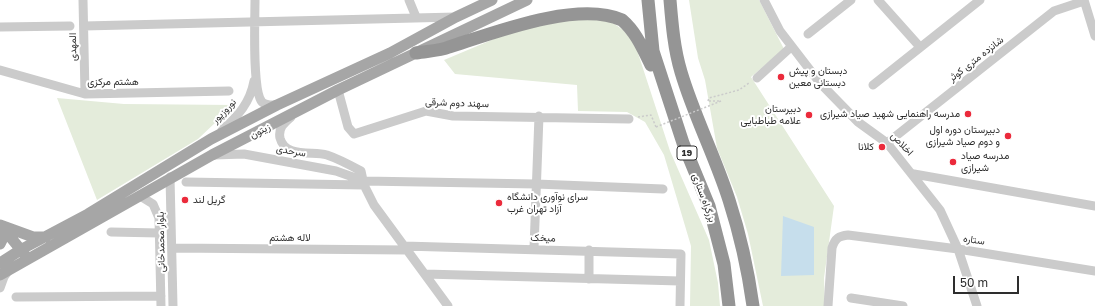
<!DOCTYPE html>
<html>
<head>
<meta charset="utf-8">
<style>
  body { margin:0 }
  #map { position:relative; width:1095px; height:306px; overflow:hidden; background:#fff; font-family:"Golos Text",sans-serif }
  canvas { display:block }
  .scale { position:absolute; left:953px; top:276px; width:66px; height:18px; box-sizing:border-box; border:2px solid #2e2e2e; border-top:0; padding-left:5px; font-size:12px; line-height:14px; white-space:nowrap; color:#2e2e2e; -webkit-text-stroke:3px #fff; paint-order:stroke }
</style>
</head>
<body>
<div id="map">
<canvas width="1095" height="306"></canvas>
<div class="scale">50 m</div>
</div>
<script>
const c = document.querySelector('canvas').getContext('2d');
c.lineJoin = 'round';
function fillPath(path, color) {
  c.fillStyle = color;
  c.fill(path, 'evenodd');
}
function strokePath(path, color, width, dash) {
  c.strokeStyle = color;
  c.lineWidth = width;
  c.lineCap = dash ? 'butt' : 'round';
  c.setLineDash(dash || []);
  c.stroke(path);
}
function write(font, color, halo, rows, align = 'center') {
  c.font = font + ' "Golos Text",Vazirmatn,sans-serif';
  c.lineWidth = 4;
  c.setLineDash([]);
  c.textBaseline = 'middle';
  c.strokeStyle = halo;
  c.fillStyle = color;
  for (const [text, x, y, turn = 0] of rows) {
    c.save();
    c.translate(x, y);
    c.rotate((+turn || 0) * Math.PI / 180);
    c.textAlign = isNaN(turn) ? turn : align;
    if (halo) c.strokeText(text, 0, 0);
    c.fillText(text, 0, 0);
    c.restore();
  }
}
fillPath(new Path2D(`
  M689,0H759L784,49L751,77L834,206L824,278L825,306H763L748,234L737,197L717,148L705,80L698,58Z
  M555,19L609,20L623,30L635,44L670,151L709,240L718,283L720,306H690L691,246L664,155L645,122L627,112L578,111L577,85L455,74L444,60L513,31Z
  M57,98L124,104L234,105L198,139L97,200Z`), '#e4ecdb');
fillPath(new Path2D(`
  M783,216L814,227V275L781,276Z`), '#c6deec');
strokePath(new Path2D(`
  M708,101L709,98L739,90L749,83
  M709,101H721
  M638,117L651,115L656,127`), '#cbcbcb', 1.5, [2, 2]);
strokePath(new Path2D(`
  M83,0L85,94
  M255,0C255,18 252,91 262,102C266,106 271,105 277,105
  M409,0L416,17
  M764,0L780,31L820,83L858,122L887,143L940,210L958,249L977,306
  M878,0L920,47
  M1084,0L1095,36
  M84,26L456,17
  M0,27L70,26
  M808,34L851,0
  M0,70L85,94L229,91
  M757,78L791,47
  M873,85L980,0
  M338,90L348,127L354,134L426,111L453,116L629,119
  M291,117C284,123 278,128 280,138C285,158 312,151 327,155C339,159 350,165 361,171L364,185L374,205L448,306
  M222,130C238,116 250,103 254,81
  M887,143L1054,11L1084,1
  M214,155L244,154L336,171L364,181L536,184L663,189
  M914,174L1095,206
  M170,177L173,306
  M186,182L364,185
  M140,196L153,204L159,218L161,306
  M111,232L159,233
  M404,246L681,254L680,306
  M172,248L407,250
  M534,248L539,116
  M425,274L680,281
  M589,279V250
  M0,288L4,277L9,270
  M16,297L161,296
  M851,298L903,306
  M828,306L832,248C835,238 839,236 848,235L958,249L1095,271`), '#cbcbcb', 9);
strokePath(new Path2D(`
  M0,225L33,237H46
  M3,228L25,255
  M0,244L3,238L1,226
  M0,263L22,249L88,214L211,139L277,105L390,53L456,17L492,0
  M0,275L212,155L338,90L527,0`), '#a6a6a6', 11);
strokePath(new Path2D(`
  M648,0L653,51L683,143L709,206L724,264L729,306
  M670,0C672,24 674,49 681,72C694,116 715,156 729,200C740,234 748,270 753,306
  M416,53C427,51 439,51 449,47C493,33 578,0 622,20C636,32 643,49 651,65`), '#959595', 13);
strokePath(new Path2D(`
  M656,127L721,101`), '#cbcbcb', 1.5, [2, 2]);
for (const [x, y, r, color] of [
  [781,77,4,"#eb2a3b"],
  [968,114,4,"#eb2a3b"],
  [809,115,4,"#eb2a3b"],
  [1008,136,4,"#eb2a3b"],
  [882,147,4,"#eb2a3b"],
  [953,162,4,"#eb2a3b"],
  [185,200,4,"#eb2a3b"],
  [499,203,4,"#eb2a3b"]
]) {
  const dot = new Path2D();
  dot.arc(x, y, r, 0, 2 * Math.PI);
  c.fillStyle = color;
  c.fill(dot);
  strokePath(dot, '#fff', 1.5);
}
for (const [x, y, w] of [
  [687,153,20]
]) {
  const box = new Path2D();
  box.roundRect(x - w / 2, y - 7, w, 14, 3);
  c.fillStyle = '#fff';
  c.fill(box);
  strokePath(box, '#2e2e2e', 1);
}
write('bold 9px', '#2e2e2e', null, [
  ["19",687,153]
]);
write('10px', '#2e2e2e', '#fff', [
  ["المهدی",73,47,-91],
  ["شانزده متری کوثر",976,59,-38],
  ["هشتم مرکزی",113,82],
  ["سهند دوم شرقی",457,103,2],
  ["نوروزپور",224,111,-46],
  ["زیتون",260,131,-27],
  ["اخلاص",902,144,47],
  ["سرحدی",291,151,10],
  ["بزرگراه ستاری",704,198,70],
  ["لاله هشتم",290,238],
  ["میخک",543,238,2],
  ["ستاره",974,240,9],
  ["بلوار محمدخانی",161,242,-91]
]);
write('10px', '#2e2e2e', '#fff', [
  ["دبستان و پیش",789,71],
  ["دبستانی معین",789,83],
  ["دبیرستان",801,109,"right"],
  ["علامه طباطبایی",801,121,"right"],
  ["مدرسه راهنمايی شهيد صياد شيرازی",960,114,"right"],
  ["دبیرستان دوره اول‌",1000,130,"right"],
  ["و دوم صیاد شیرازی",1000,142,"right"],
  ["کلانا",874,147,"right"],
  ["مدرسه صیاد",961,156],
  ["شیرازی",961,168],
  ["سرای نوآوری دانشگاه",507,197],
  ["آزاد تهران غرب",507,209],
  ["گریل لند",193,200]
], 'left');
</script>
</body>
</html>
